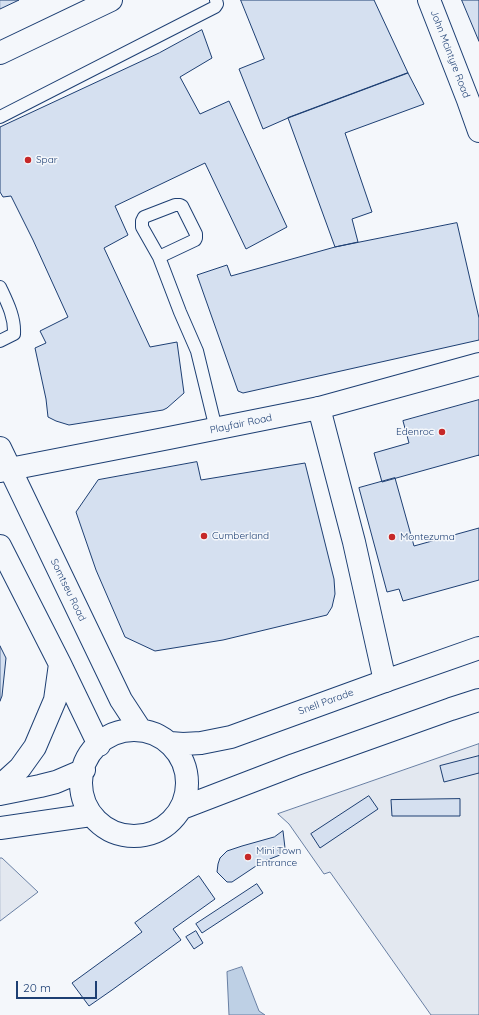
<!DOCTYPE html>
<html>
<head>
<meta charset="utf-8">
<style>
  body { margin:0 }
  #map { position:relative; width:479px; height:1015px; overflow:hidden; background:#f4f7fb; font-family:Quicksand,sans-serif }
  canvas { display:block }
  .scale { position:absolute; left:16px; top:981px; width:81px; height:18px; box-sizing:border-box; border:2px solid #1d3f73; border-top:0; padding-left:5px; font-size:12px; line-height:14px; white-space:nowrap; color:#1d3f73; -webkit-text-stroke:3px #f4f7fb; paint-order:stroke }
</style>
</head>
<body>
<div id="map">
<canvas width="479" height="1015"></canvas>
<div class="scale">20 m</div>
</div>
<script>
const c = document.querySelector('canvas').getContext('2d');
c.lineJoin = 'round';
function fillPath(path, color) {
  c.fillStyle = color;
  c.fill(path, 'evenodd');
}
function strokePath(path, color, width, dash) {
  c.strokeStyle = color;
  c.lineWidth = width;
  c.lineCap = dash ? 'butt' : 'round';
  c.setLineDash(dash || []);
  c.stroke(path);
}
function write(font, color, halo, rows, align = 'center') {
  c.font = font + ' Quicksand,sans-serif';
  c.lineWidth = 3;
  c.setLineDash([]);
  c.textBaseline = 'middle';
  c.strokeStyle = halo;
  c.fillStyle = color;
  for (const [text, x, y, turn = 0] of rows) {
    c.save();
    c.translate(x, y);
    c.rotate((+turn || 0) * Math.PI / 180);
    c.textAlign = isNaN(turn) ? turn : align;
    if (halo) c.strokeText(text, 0, 0);
    c.fillText(text, 0, 0);
    c.restore();
  }
}
const parking = new Path2D(`
  M479,744V1015H431L330,872L324,874L289,824L278,814Z
  M0,858H2L38,892L0,921Z`);
fillPath(parking, '#e3e8f0');
strokePath(parking, '#687fa3', 1);
const water = new Path2D(`
  M242,967L259,1011L265,1015H229L227,972Z`);
fillPath(water, '#bed0e5');
strokePath(water, '#687fa3', 1);
const building = new Path2D(`
  M0,0H19L0,9Z
  M241,0H374L408,73L288,118L263,129L239,69L264,59Z
  M462,0H479V41Z
  M202,30L212,58L180,77L200,114L229,101L287,227L246,249L205,163L115,206L128,235L104,248L150,347L177,342L184,393L167,408L163,410L69,425L56,421L48,417L46,399L35,348L46,343L40,331L68,317L33,240L11,196L3,197L0,192V127L159,53Z
  M408,73L424,104L345,133L372,212L352,219L358,242L335,247L288,118Z
  M457,223L479,318V340L243,393L238,391L197,275L227,265L231,276L335,247Z
  M479,400V456V455L382,482L374,453L409,443L403,421Z
  M197,462L201,480L305,463L334,579L335,594L332,607L327,615L223,640L155,651L125,637L96,570L76,512L98,480Z
  M395,478L414,546L479,528V580L403,601L399,589L387,592L359,488Z
  M0,646L6,658L2,696L0,701Z
  M479,756V773L444,782L440,766Z
  M369,796L378,809L320,848L311,834Z
  M460,799V816H392L391,800Z
  M283,831L285,848L278,850L280,855L262,862L232,882H227L217,872L218,864L220,858L227,851L242,846L274,837Z
  M199,876L215,899L173,929L181,940L112,990L89,1006L72,983L142,932L135,923Z
  M257,884L263,893L202,933L196,924Z
  M196,931L203,943L194,949L186,937Z`);
fillPath(building, '#d5e0f0');
strokePath(building, '#1d3f73', 1);
const service = new Path2D(`
  M0,117L215,7L217,4L216,0
  M159,257L195,240L196,238V234L182,206L180,205H175L144,217L142,221V227L159,257L180,312L197,351L216,429
  M0,287C7,302 15,317 14,334L0,341`);
const minor = new Path2D(`
  M429,0L468,100L479,131
  M0,53L111,0
  M319,408L354,542L385,681`);
const tertiary = new Path2D(`
  M0,471L169,438L319,408L479,364`);
const secondary = new Path2D(`
  M0,448L121,700L140,729
  M0,546L60,664L99,745
  M81 783a53 53 0 1 1 106 0a53 53 0 1 1-106 0Z
  M170,743L183,744L201,743L231,737L385,681L479,648
  M0,786L20,768L35,747L55,700L60,664
  M0,794L40,786L56,782L84,770
  M182,808L294,765L451,709L479,700
  M0,828L91,815`);
strokePath(service, '#1d3f73', 14);
strokePath(minor, '#1d3f73', 24);
strokePath(tertiary, '#1d3f73', 24);
strokePath(secondary, '#1d3f73', 24);
strokePath(service, '#f4f7fb', 12);
strokePath(minor, '#f4f7fb', 22);
strokePath(tertiary, '#f4f7fb', 22);
strokePath(secondary, '#f4f7fb', 22);
for (const [x, y, r, color] of [
  [28,160,4,"#c62828"],
  [442,432,4,"#c62828"],
  [204,536,4,"#c62828"],
  [392,537,4,"#c62828"],
  [248,857,4,"#c62828"]
]) {
  const dot = new Path2D();
  dot.arc(x, y, r, 0, 2 * Math.PI);
  c.fillStyle = color;
  c.fill(dot);
  strokePath(dot, '#f4f7fb', 1.5);
}
write('10px', '#1d3f73', '#f4f7fb', [
  ["John Mcintyre Road",450,54,69],
  ["Playfair Road",241,424,-12],
  ["Somtseu Road",68,590,64],
  ["Snell Parade",326,702,-20]
]);
write('10px', '#1d3f73', '#f4f7fb', [
  ["Spar",36,160],
  ["Edenroc",434,432,"right"],
  ["Cumberland",212,536],
  ["Montezuma",400,537],
  ["Mini Town",256,851],
  ["Entrance",256,863]
], 'left');
</script>
</body>
</html>
